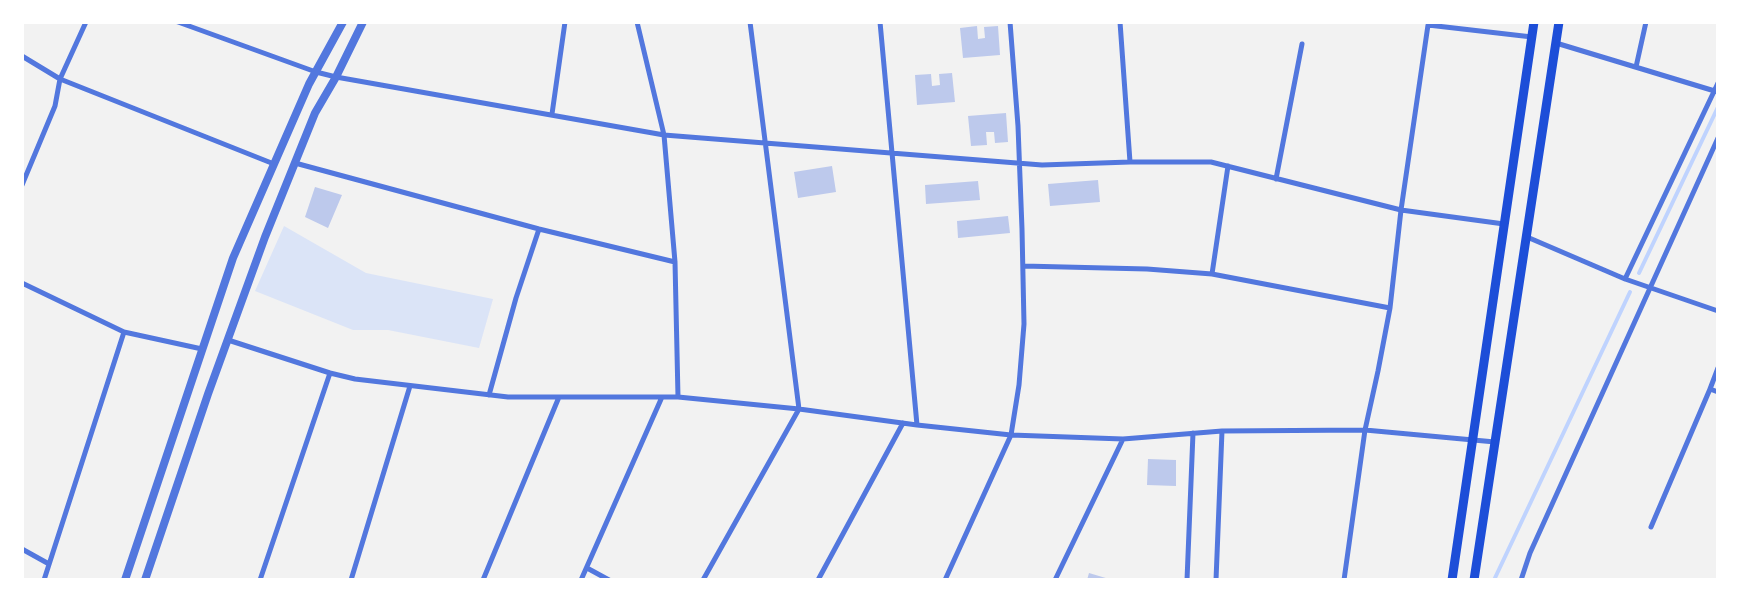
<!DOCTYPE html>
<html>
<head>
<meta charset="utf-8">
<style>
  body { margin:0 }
  #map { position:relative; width:1740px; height:602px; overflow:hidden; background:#f2f2f2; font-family:"DejaVu Sans",sans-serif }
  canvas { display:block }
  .frame { position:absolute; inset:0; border:24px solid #fff; pointer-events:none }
</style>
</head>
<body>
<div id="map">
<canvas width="1740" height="602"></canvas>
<div class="frame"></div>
</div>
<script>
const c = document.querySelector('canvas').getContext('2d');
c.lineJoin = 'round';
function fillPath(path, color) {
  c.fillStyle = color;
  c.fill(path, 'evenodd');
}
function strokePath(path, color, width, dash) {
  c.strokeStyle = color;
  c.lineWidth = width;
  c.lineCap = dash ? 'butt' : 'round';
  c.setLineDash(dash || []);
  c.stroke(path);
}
fillPath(new Path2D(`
  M284,226L366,273L493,299L479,348L388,330H353L255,291Z`), '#dbe4f7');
strokePath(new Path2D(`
  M1639,273L1718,107
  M1494,580L1630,292`), '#bfd3fe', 4);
fillPath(new Path2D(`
  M977,26L978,39L985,38L984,27L998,26L1000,55L963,58L960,28Z
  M952,73L955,102L917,105L915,75L931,74L932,86L940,85L939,74Z
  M1006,113L1008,142L995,143L994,132H986L987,145L971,146L968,116Z
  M832,166L836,192L798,198L794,172Z
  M1098,180L1100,202L1050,206L1048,184Z
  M978,181L980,200L926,204L925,185Z
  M315,187L342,195L328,228L305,217Z
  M1008,216L1010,233L958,238L957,221Z
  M1148,459L1176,460V486L1147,485Z
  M1089,573L1109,579L1108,580H1087Z`), '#bdc9ec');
strokePath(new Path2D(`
  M178,22L316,72L336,77L664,135L1042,165L1130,162H1211L1401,210L1504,224
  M637,22L664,135L675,262L678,397
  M880,22L917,425
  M1120,22L1130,162
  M1556,43L1718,92
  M22,56L60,79L274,164
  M1636,67L1646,22
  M552,114L565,22
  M295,163L539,229L675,262
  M1276,179L1302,44
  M22,185L55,106L60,79L86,22
  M1527,237L1625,279L1718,311
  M1023,266L1147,269L1212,274L1390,308
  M1212,274L1228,166
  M1625,279L1718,83
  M22,283L124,332L202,349
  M228,340L330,373L355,379L508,397H678L799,409L917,425L1011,435L1123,439L1222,431L1365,430L1495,442
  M1718,368L1710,389L1718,392
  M489,395L516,298L539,229
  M1651,527L1710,389
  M22,549L49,564
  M587,568L609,580
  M44,580L124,332
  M260,580L330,373
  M351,580L410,386
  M483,580L559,397
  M581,580L662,397
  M703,580L799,409L750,22
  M818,580L903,423
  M945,580L1011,435L1019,385L1024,324L1022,229L1018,126L1010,22
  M1055,580L1123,439
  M1187,580L1193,433
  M1216,580L1222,431
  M1344,580L1365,430L1378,371L1390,308L1401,210L1428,25L1532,37
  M1521,580L1530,553L1718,138`), '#5277de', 5);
strokePath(new Path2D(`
  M125,580L233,258L309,84L343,22
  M145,580L208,394L265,237L315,113L336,77L363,22`), '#5277de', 8);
strokePath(new Path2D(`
  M1452,580L1534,22
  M1474,580L1559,22`), '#1d4ed8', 9);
</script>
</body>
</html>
